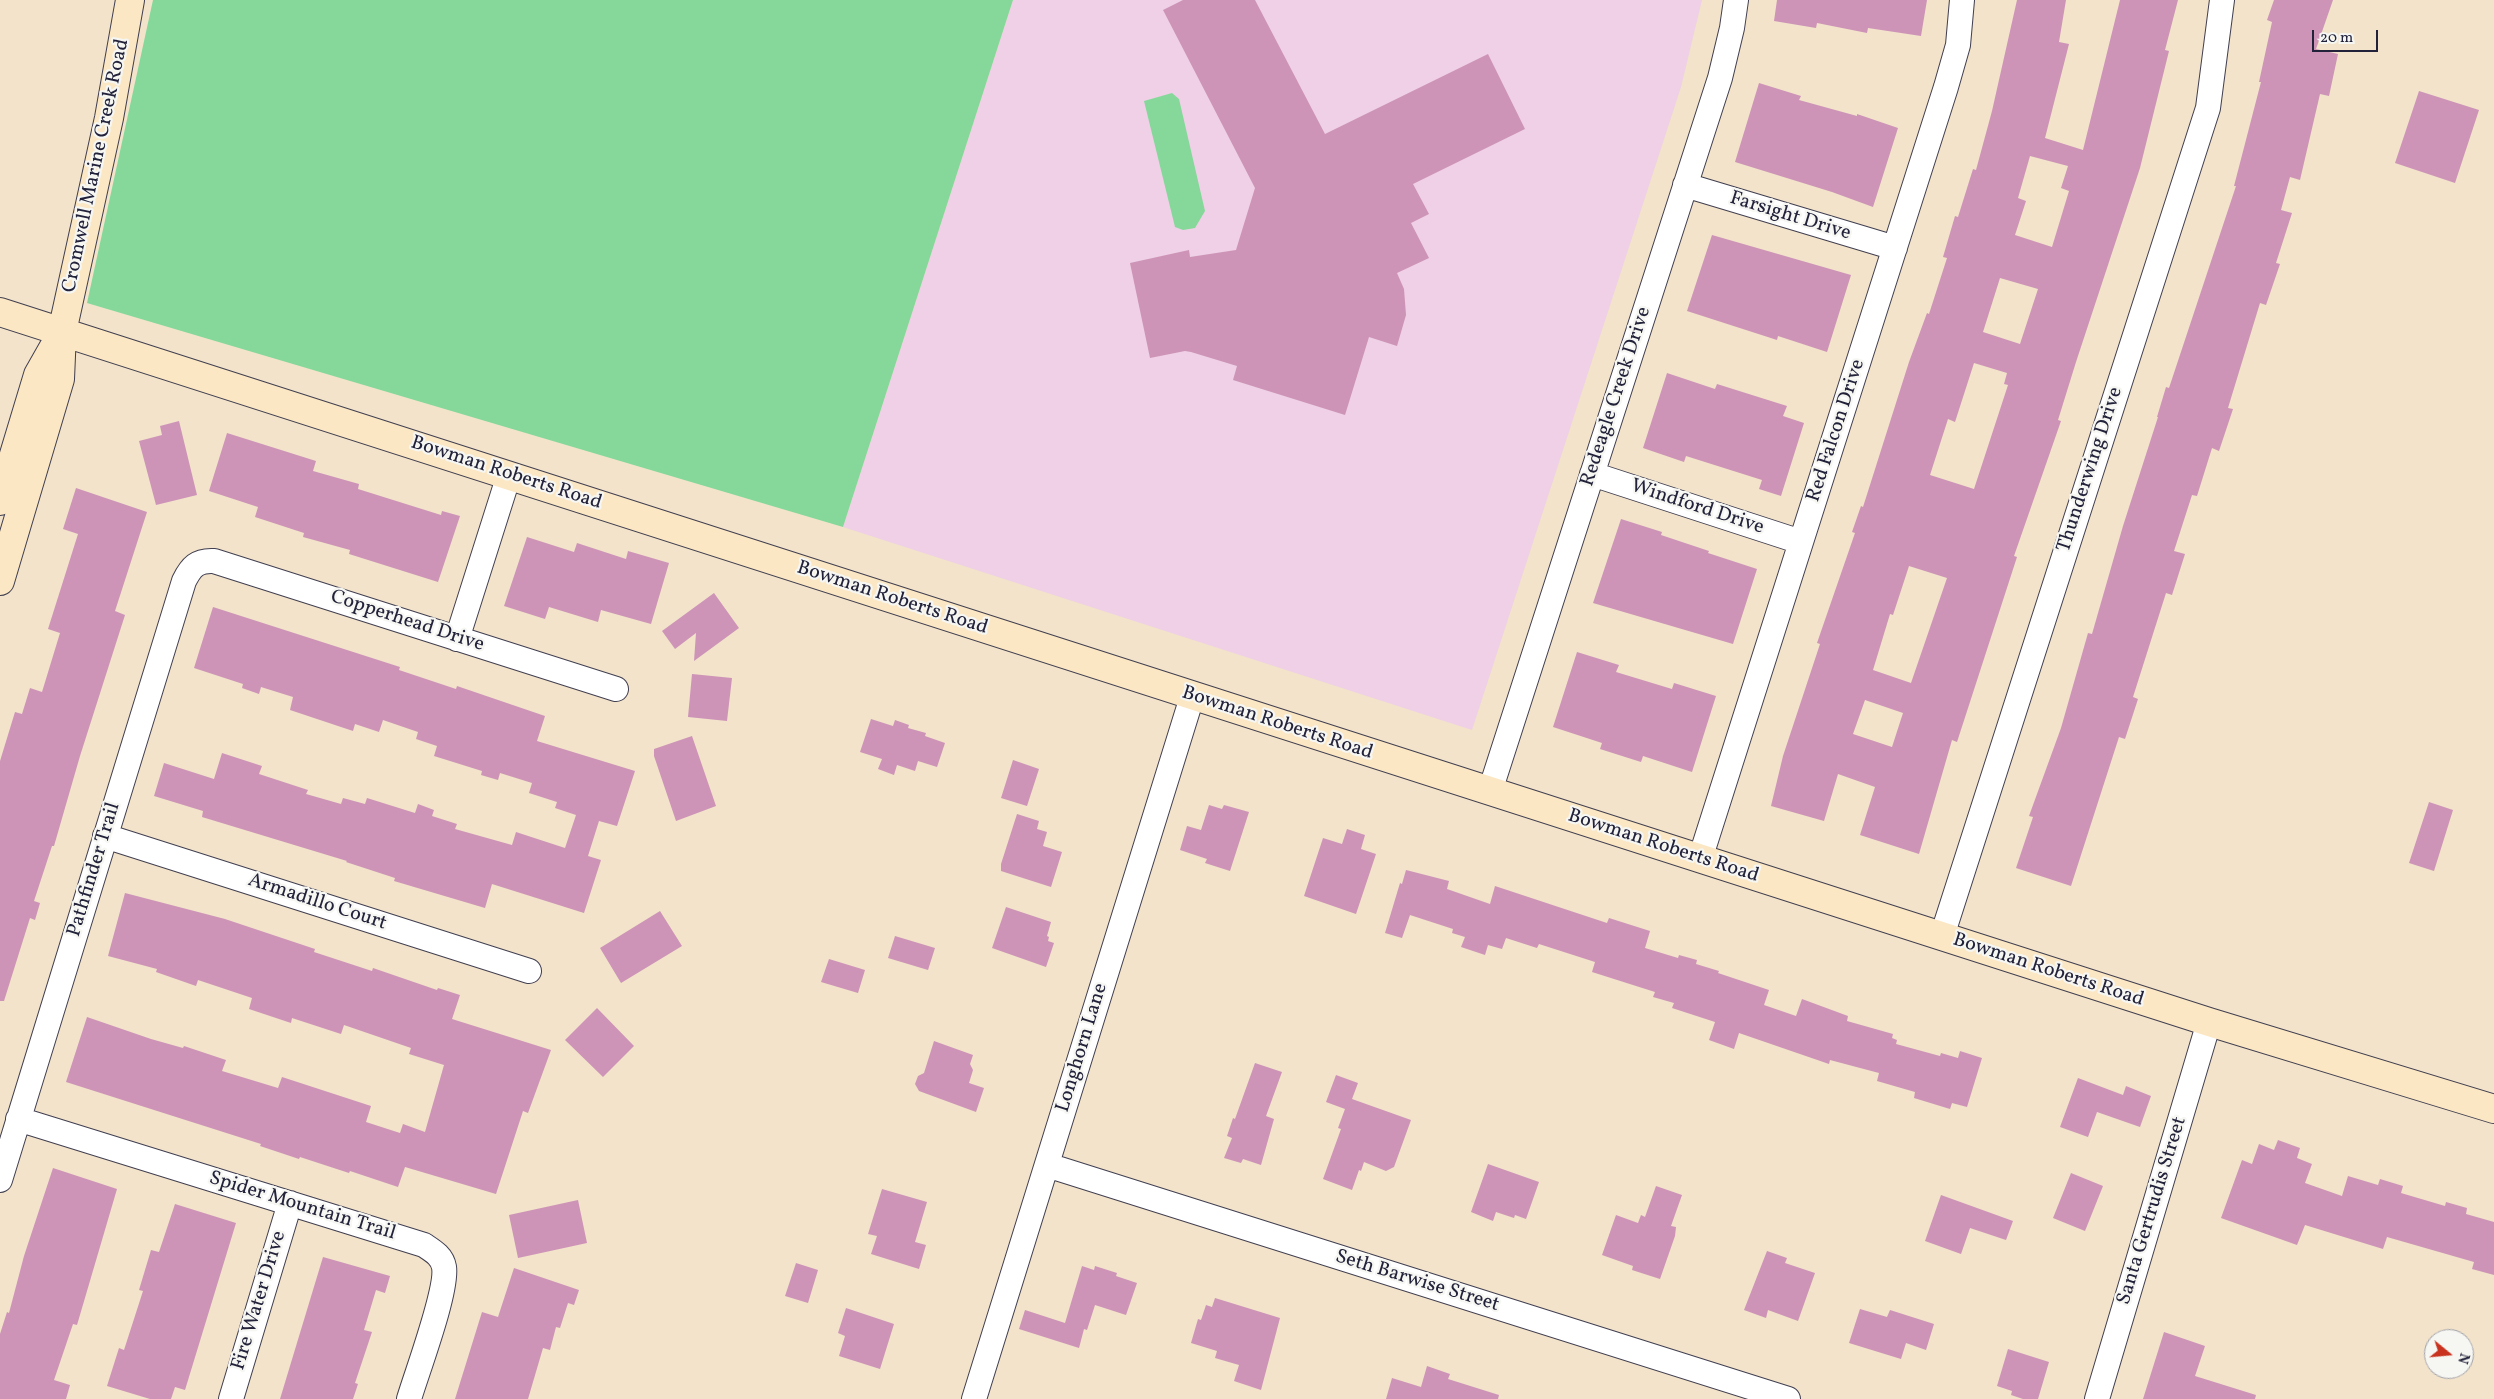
<!DOCTYPE html>
<html>
<head>
<meta charset="utf-8">
<style>
  body { margin:0 }
  #map { position:relative; width:2494px; height:1399px; overflow:hidden; background:#f2e3ca; font-family:Vollkorn,serif }
  canvas { display:block }
  .north { position:absolute; left:2424px; top:1329px; width:50px; height:50px; box-sizing:border-box; background:#f6f6f2; border:1px solid #a1a1a9; border-radius:50%; rotate:107deg; font-size:14px; font-weight:700; line-height:20px; text-align:center; color:#22223b }
  .north::after { content:''; display:block; margin:auto; width:18px; height:22px; background:#c8321e; clip-path:polygon(50% 0,100% 100%,50% 72%,0 100%) }
  .scale { position:absolute; left:2312px; top:30px; width:66px; height:22px; box-sizing:border-box; border:2px solid #22223b; border-top:0; padding-left:6px; font-size:15px; line-height:18px; white-space:nowrap; color:#22223b; -webkit-text-stroke:4px #f6f6f2; paint-order:stroke }
</style>
</head>
<body>
<div id="map">
<canvas width="2494" height="1399"></canvas>
<div class="north">N</div>
<div class="scale">20 m</div>
</div>
<script>
const c = document.querySelector('canvas').getContext('2d');
c.lineJoin = 'round';
function fillPath(path, color) {
  c.fillStyle = color;
  c.fill(path, 'evenodd');
}
function strokePath(path, color, width, dash) {
  c.strokeStyle = color;
  c.lineWidth = width;
  c.lineCap = dash ? 'butt' : 'round';
  c.setLineDash(dash || []);
  c.stroke(path);
}
function write(font, color, halo, rows, align = 'center') {
  c.font = font + ' Vollkorn,serif';
  c.lineWidth = 4.5;
  c.setLineDash([]);
  c.textBaseline = 'middle';
  c.strokeStyle = halo;
  c.fillStyle = color;
  for (const [text, x, y, turn = 0] of rows) {
    c.save();
    c.translate(x, y);
    c.rotate((+turn || 0) * Math.PI / 180);
    c.textAlign = isNaN(turn) ? turn : align;
    if (halo) c.strokeText(text, 0, 0);
    c.fillText(text, 0, 0);
    c.restore();
  }
}
fillPath(new Path2D(`
  M1013,0H1702L1681,87L1472,730L843,527Z`), '#efd0e6');
fillPath(new Path2D(`
  M153,0H1013L843,527L87,303Z
  M1172,93L1179,99L1205,211L1195,228L1183,230L1175,227L1144,101Z`), '#85d89a');
fillPath(new Path2D(`
  M1183,0H1255L1325,134L1488,54L1525,129L1413,184L1429,214L1411,223L1429,258L1397,273L1404,289L1406,315L1397,346L1369,337L1345,415L1233,380L1237,366L1191,352L1185,351L1150,358L1130,263L1189,250L1190,257L1236,250L1255,188L1163,10Z
  M1777,0H1927L1921,36L1868,28L1867,33L1817,23L1816,28L1774,21Z
  M2017,0H2066L2059,42L2069,44L2045,138L2083,150L2120,0H2178L2165,50L2169,51L2140,168L2076,362L2058,420L2061,421L2014,556L2017,557L1957,742L1952,740L1919,854L1860,835L1875,787L1838,774L1824,821L1771,806L1783,756L1820,644L1817,643L1855,533L1852,532L1861,506L1863,507L1909,362L1927,313L1929,314L1947,258L1943,257L1955,216L1958,217L1973,169L1976,170L1992,111ZM2030,156L2068,166L2061,188L2069,191L2052,247L2015,235L2026,201L2018,198ZM2000,278L2038,289L2020,344L1983,332ZM1974,363L2007,373L2004,384L2008,385L1974,489L1930,475L1948,419L1955,422ZM1909,566L1947,578L1911,683L1873,670L1890,614L1893,615ZM1865,700L1903,713L1892,747L1853,734Z
  M2274,0H2333L2316,49L2338,54L2329,96L2320,94L2300,180L2290,177L2281,210L2292,213L2276,263L2280,264L2266,305L2260,303L2228,408L2233,409L2219,451L2212,448L2197,496L2192,495L2174,551L2185,554L2172,595L2166,593L2133,697L2138,699L2125,739L2119,737L2071,886L2016,868L2033,817L2029,816L2061,728L2088,633L2092,634L2123,526L2158,417H2157L2166,387L2169,388L2236,186H2234L2261,82H2259L2272,22L2267,20Z
  M1759,83L1801,96L1799,100L1857,116V114L1898,128L1873,207L1832,192L1735,162Z
  M2419,91L2479,110L2455,183L2395,163Z
  M1712,235L1851,275L1827,352L1778,336L1777,340L1687,311Z
  M1667,373L1715,389L1717,384L1787,406L1783,416L1804,423L1781,496L1759,489L1762,480L1686,456L1684,462L1643,448Z
  M179,421L197,495L156,505L139,441L162,435L160,426Z
  M227,433L316,461L313,471L359,484L358,489L441,515L442,511L460,516L438,582L349,554L350,550L303,537L304,533L255,517L258,507L209,491Z
  M76,488L147,512L115,611L125,615L80,756L54,846H52L34,901L40,903L35,920L30,918L4,1001H0V761L15,712L22,714L30,688L42,692L60,633L48,629L78,534L63,529Z
  M1621,519L1662,532L1661,535L1709,551L1708,553L1757,569L1733,644L1593,603Z
  M527,537L574,552L577,543L626,559L628,551L669,563L651,624L601,610L598,622L549,607L545,619L504,606Z
  M714,593L739,628L694,661L696,633L675,649L662,631Z
  M213,607L400,667L399,670L456,689L457,686L545,716L537,741L635,771L617,826L599,821L588,856L601,860L584,913L492,884L485,908L394,881L395,878L346,862L347,861L202,817L203,811L154,796L164,763L214,779L222,753L262,766L259,774L308,790L306,794L341,804L343,798L365,804L367,798L415,813L418,804L434,810L432,816L457,824L455,829L512,845L516,832L565,848L576,815L555,808L557,802L529,793L532,783L500,773L498,780L481,775L482,771L434,756L437,746L416,739L418,732L383,720L379,732L355,724L353,731L290,710L293,697L261,687L259,694L242,688L243,684L194,668Z
  M1577,652L1619,665L1616,672L1672,689L1674,683L1716,696L1692,772L1643,756L1641,762L1600,749L1602,743L1553,727Z
  M692,674L732,678L727,721L688,717Z
  M871,719L893,726L895,720L909,725L908,728L926,733L925,736L945,743L937,767L918,761L915,771L897,765L894,775L878,769L882,759L860,752Z
  M692,736L716,806L676,821L654,756V749Z
  M1013,760L1039,769L1027,806L1001,798Z
  M2429,802L2453,810L2434,871L2409,863Z
  M1209,805L1222,809L1224,805L1249,812L1230,871L1205,863L1207,859L1180,850L1187,826L1201,830Z
  M1017,814L1039,821L1037,829L1047,832L1043,846L1062,852L1051,887L1001,871V864Z
  M1347,829L1365,835L1361,849L1376,854L1356,914L1304,896L1323,838L1342,844Z
  M1406,870L1449,881L1447,889L1490,904L1495,886L1607,923L1609,918L1650,931L1645,948L1678,958L1679,955L1697,960L1696,964L1719,971L1718,973L1769,990L1764,1005L1796,1016L1802,999L1848,1016L1847,1021L1893,1034L1892,1038L1897,1040L1896,1044L1940,1056L1941,1053L1958,1058L1960,1051L1982,1058L1967,1107L1952,1103L1950,1109L1914,1098L1915,1092L1877,1081L1879,1073L1830,1060L1829,1064L1739,1033L1734,1049L1709,1040L1715,1022L1672,1008L1674,1003L1653,997L1655,992L1592,972L1595,962L1539,944L1537,948L1506,938L1502,949L1488,945L1485,955L1461,947L1465,937L1452,933L1453,929L1410,915L1402,938L1385,933L1400,883L1402,884Z
  M125,893L225,919L315,949L314,952L372,971L373,968L437,990L438,988L460,995L452,1019L551,1050L528,1113L523,1111L496,1194L405,1167L398,1187L350,1171L349,1173L300,1157L299,1159L260,1146L261,1144L66,1082L87,1017L151,1039L183,1048L184,1046L226,1060L222,1071L278,1088L282,1077L371,1106L366,1122L400,1133L403,1124L425,1132L444,1065L409,1054L411,1048L344,1025L341,1034L292,1018L291,1023L249,1009L252,998L198,980L196,986L156,972L157,969L108,956Z
  M1006,907L1051,922L1047,936L1049,937L1048,941L1054,943L1046,967L992,948Z
  M660,911L682,946L621,983L600,948Z
  M895,936L935,948L928,970L888,958Z
  M829,959L865,970L858,993L821,982Z
  M597,1008L634,1046L603,1077L565,1040Z
  M934,1041L973,1055L970,1064L973,1070L969,1083L984,1088L976,1112L919,1091L915,1084L918,1076L924,1073Z
  M1255,1063L1282,1072L1266,1116L1274,1119L1261,1165L1243,1159L1241,1163L1224,1158L1232,1138L1227,1136L1233,1118L1235,1119Z
  M1336,1075L1358,1083L1352,1099L1411,1120L1394,1167L1386,1171L1364,1162L1361,1171L1359,1170L1352,1190L1323,1179L1341,1129L1338,1128L1345,1109L1326,1102Z
  M2078,1078L2123,1095L2126,1086L2151,1096L2140,1127L2097,1112L2088,1137L2060,1127Z
  M2278,1140L2300,1148L2297,1158L2312,1164L2305,1183L2342,1196L2348,1176L2378,1185L2380,1179L2403,1186L2401,1193L2445,1206L2446,1202L2467,1208L2466,1214L2494,1222V1275L2472,1269L2474,1262L2387,1237L2383,1249L2305,1225L2297,1245L2221,1218L2242,1160L2252,1164L2259,1144L2274,1150Z
  M1488,1164L1539,1182L1526,1219L1515,1215L1514,1218L1496,1212L1493,1221L1471,1212Z
  M53,1168L117,1189L77,1325L73,1324L54,1380L70,1385L66,1399H0V1334L7,1312L9,1313L24,1256Z
  M2071,1173L2103,1186L2085,1231L2053,1218Z
  M1656,1186L1682,1195L1671,1226L1676,1227L1675,1236L1660,1279L1632,1270L1633,1266L1602,1255L1616,1215L1638,1223L1641,1215L1645,1217Z
  M882,1189L927,1202L915,1242L926,1245L919,1269L871,1254L877,1236L868,1234Z
  M1941,1195L2013,1221L2006,1240L1970,1228L1961,1254L1925,1241Z
  M578,1200L587,1243L518,1258L509,1215Z
  M175,1204L236,1223L185,1390L175,1387L171,1399H150L107,1386L119,1348L124,1350L143,1291L139,1290L151,1250L159,1252Z
  M1767,1251L1787,1258L1785,1263L1815,1273L1798,1321L1768,1310L1766,1318L1744,1310Z
  M323,1257L390,1276L385,1293L376,1290L364,1330L372,1332L355,1383L358,1384L353,1399H280Z
  M796,1263L818,1270L808,1303L785,1296Z
  M1082,1266L1094,1270L1095,1266L1117,1273L1116,1276L1137,1283L1126,1315L1095,1305L1087,1330L1084,1329L1079,1348L1019,1329L1025,1310L1065,1323Z
  M514,1268L579,1290L574,1305L568,1303L560,1328L556,1327L550,1350L543,1348L528,1399H455L482,1312L498,1317Z
  M1215,1298L1280,1318L1261,1390L1234,1381L1239,1365L1215,1358L1217,1351L1191,1343L1198,1319L1201,1320L1206,1305L1212,1307Z
  M846,1308L894,1324L880,1369L839,1356L845,1336L838,1333Z
  M1860,1309L1887,1317L1890,1310L1934,1324L1926,1350L1906,1343L1901,1359L1849,1343Z
  M2164,1332L2205,1346L2195,1376L2256,1395L2255,1399H2143Z
  M2008,1349L2049,1362L2038,1399H2023L2011,1395L2012,1391L1997,1386Z
  M1427,1366L1450,1374L1448,1379L1499,1395L1498,1399H1386L1392,1378L1421,1387Z`), '#cd94b7');
const street = new Path2D(`
  M1685,185L1895,248
  M1592,474L1801,542
  M457,639L509,475
  M1490,791L1720,78L1732,28L1736,0
  M105,836L529,971
  M1700,859L1946,87L1958,45L1962,0
  M1942,936L2208,108L2222,0
  M18,1119L424,1245C433,1251 442,1256 444,1267C448,1290 417,1372 409,1399
  M1047,1165L1788,1399
  M0,1180L184,581C191,567 197,560 214,561L616,689
  M231,1399L290,1203
  M974,1399L1192,697
  M2097,1399L2209,1022`);
const secondary = new Path2D(`
  M0,312L2209,1022L2494,1109
  M0,501L38,375L59,338
  M0,581L60,379L62,332L109,118L130,0`);
strokePath(street, '#413f50', 26);
strokePath(secondary, '#413f50', 30);
strokePath(street, '#fff', 24);
strokePath(secondary, '#fbe7c3', 28);
write('20px', '#22223b', '#f6f6f2', [
  ["Cromwell Marine Creek Road",97,166,-78],
  ["Farsight Drive",1790,217,17],
  ["Redeagle Creek Drive",1617,397,-72],
  ["Red Falcon Drive",1837,431,-72],
  ["Thunderwing Drive",2091,470,-72],
  ["Bowman Roberts Road",506,474,18],
  ["Windford Drive",1697,508,18],
  ["Bowman Roberts Road",892,599,18],
  ["Copperhead Drive",407,622,18],
  ["Bowman Roberts Road",1277,724,18],
  ["Bowman Roberts Road",1663,847,18],
  ["Pathfinder Trail",95,870,-73],
  ["Armadillo Court",317,903,18],
  ["Bowman Roberts Road",2048,971,18],
  ["Longhorn Lane",1083,1048,-73],
  ["Spider Mountain Trail",302,1207,17],
  ["Santa Gertrudis Street",2153,1211,-73],
  ["Seth Barwise Street",1417,1282,17],
  ["Fire Water Drive",260,1301,-73]
]);
</script>
</body>
</html>
